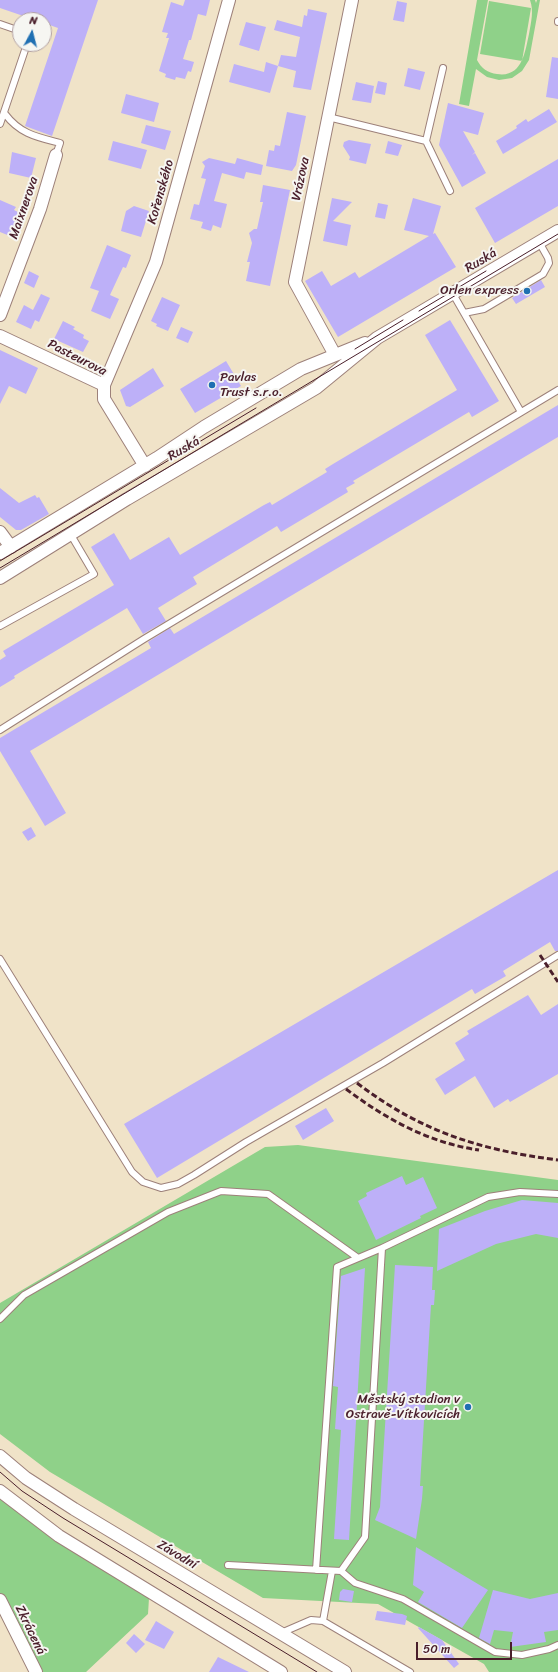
<!DOCTYPE html>
<html>
<head>
<meta charset="utf-8">
<style>
  body { margin:0 }
  #map { position:relative; width:558px; height:1672px; overflow:hidden; background:#f0e3c8; font-family:Sriracha,sans-serif }
  canvas { display:block }
  .north { position:absolute; left:12px; top:12px; width:40px; height:40px; box-sizing:border-box; background:#f6f6f2; border:1px solid #b1a0a2; border-radius:50%; rotate:7deg; font-size:11px; font-weight:700; line-height:16px; text-align:center; color:#4a1f2b }
  .north::after { content:''; display:block; margin:auto; width:14px; height:18px; background:#1f6fb2; clip-path:polygon(50% 0,100% 100%,50% 72%,0 100%) }
  .scale { position:absolute; left:416px; top:1642px; width:96px; height:18px; box-sizing:border-box; border:2px solid #4a1f2b; border-top:0; padding-left:5px; font-size:12px; line-height:14px; white-space:nowrap; color:#4a1f2b; -webkit-text-stroke:3px #f6f6f2; paint-order:stroke }
</style>
</head>
<body>
<div id="map">
<canvas width="558" height="1672"></canvas>
<div class="north">N</div>
<div class="scale">50 m</div>
</div>
<script>
const c = document.querySelector('canvas').getContext('2d');
c.lineJoin = 'round';
function fillPath(path, color) {
  c.fillStyle = color;
  c.fill(path, 'evenodd');
}
function strokePath(path, color, width, dash) {
  c.strokeStyle = color;
  c.lineWidth = width;
  c.lineCap = dash ? 'butt' : 'round';
  c.setLineDash(dash || []);
  c.stroke(path);
}
function write(font, color, halo, rows, align = 'center') {
  c.font = font + ' Sriracha,sans-serif';
  c.lineWidth = 4;
  c.setLineDash([]);
  c.textBaseline = 'middle';
  c.strokeStyle = halo;
  c.fillStyle = color;
  for (const [text, x, y, turn = 0] of rows) {
    c.save();
    c.translate(x, y);
    c.rotate((+turn || 0) * Math.PI / 180);
    c.textAlign = isNaN(turn) ? turn : align;
    if (halo) c.strokeText(text, 0, 0);
    c.fillText(text, 0, 0);
    c.restore();
  }
}
fillPath(new Path2D(`
  M477,0H488L477,60C481,68 488,73 497,74C522,78 525,52 529,34C531,22 534,11 530,0H535L536,3L537,0H540L529,60L522,71L512,78L499,80L487,77L476,69L469,106L459,104Z
  M489,1L531,8L522,61L480,54Z
  M298,1145L558,1180V1672H489L484,1664L378,1604L263,1598L50,1472L0,1434V1303L265,1147Z
  M0,1497L58,1541L149,1598L148,1614L86,1672H36L0,1598Z`), '#8fd189');
fillPath(new Path2D(`
  M0,0H98L52,136L25,126L58,28L44,23V20H35L0,8Z
  M185,0H210L206,16L198,14L191,40H189L183,59L194,62L191,72L188,71L185,79L176,77L175,80L165,77L166,74L159,71L169,38H166L168,33L162,32L171,2L183,6Z
  M397,1L407,3L404,22L393,20Z
  M308,9L327,13L311,90L293,87L296,71L278,66L270,93L229,82L234,64L264,72L266,62L278,66L281,55L296,57L300,37L274,30L277,20L302,27L304,15L307,16Z
  M246,22L266,27L259,51L239,45Z
  M552,57L558,58V99L546,97Z
  M408,68L425,72L420,90L404,86Z
  M378,81L387,83L385,95L375,93Z
  M356,82L374,86L371,103L352,100Z
  M126,94L159,103L154,122L121,113Z
  M448,103L484,113L478,135L463,131L475,152L472,155L475,153L486,173L462,187L439,145Z
  M549,109L557,122L503,154L496,141L517,128L516,126L526,119L528,122Z
  M287,112L306,116L296,165L292,171L266,166L269,150L274,151L275,145L280,146Z
  M146,125L171,131L165,150L141,143Z
  M349,140L371,144L366,164L349,160L350,157L343,146L344,142Z
  M113,141L147,150L141,169L108,160Z
  M388,141L402,145L398,156L385,153Z
  M12,152L36,158L31,178L9,173Z
  M209,158L235,164L237,158L263,165L261,175L246,172L244,179L222,173L214,201L227,204L221,228L213,225L211,231L201,228L203,222L190,219L194,204L199,205L206,179L201,178L205,166L202,162Z
  M558,159V206L495,243L475,208Z
  M263,185L290,190L270,286L246,281L250,262H247L252,243L249,233L254,229H257L263,202H260Z
  M332,198L352,202L333,221L351,225L347,246L323,241Z
  M413,198L441,206L433,234L435,233L456,267L338,337L305,281L322,271L331,286L355,272L359,278L429,236L404,230Z
  M0,200L16,207L14,210L20,213L10,236L0,232Z
  M378,203L388,205L385,219L375,217Z
  M134,206L149,211L141,237L121,231L126,211Z
  M107,245L131,255L126,268L123,267L110,295L119,299L110,319L91,311L99,291L90,288Z
  M29,271L39,276L34,288L24,283Z
  M541,280L545,287L516,304L512,298Z
  M41,294L50,298L39,322L35,320L31,329L16,322L24,305L33,310Z
  M162,297L180,305L168,331L156,326L157,324L151,321Z
  M450,320L499,401L472,417L469,412L353,481L355,483L346,488L348,492L281,532L277,526L193,577L197,584L158,608L166,621L143,634L127,608L14,676L15,678L0,687V660L6,656L3,651L114,585L91,547L114,533L130,560L169,537L180,555L264,505L270,502L272,505L327,472L325,469L333,464L457,390L425,335Z
  M63,321L75,327L73,329L84,335L83,338L89,341L83,352L54,339Z
  M181,327L193,332L188,343L176,338Z
  M0,350L38,368L26,394L9,386L0,404Z
  M226,361L241,386L195,413L180,389Z
  M153,368L164,386L130,407L126,406L120,390Z
  M558,405V437L30,751L66,813L45,826L0,751V738L151,648L148,642L170,628L174,634Z
  M0,488L19,503L35,495L37,498L39,497L49,514L21,530H16L0,517Z
  M31,827L36,836L28,841L22,832Z
  M558,870V951H555L550,942L503,971L506,976L475,994L472,989L157,1178L124,1124Z
  M528,995L541,1015L558,1004V1074L510,1102L508,1099L494,1108L475,1076L445,1095L435,1079L465,1060L455,1043L469,1034L467,1031Z
  M326,1108L334,1121L303,1140L295,1126Z
  M402,1176L406,1185L423,1177L437,1208L420,1216L421,1218L376,1240L358,1201L367,1196L366,1193Z
  M522,1200L558,1203V1238L536,1234L496,1244L437,1271L439,1229L485,1211Z
  M395,1265L433,1267L432,1290H435L434,1305H431L420,1486H423L422,1499L416,1539L375,1520L380,1507Z
  M365,1268L349,1540L334,1539L341,1430L335,1429L338,1387L333,1386L341,1276Z
  M416,1547L488,1590L462,1628L418,1602L424,1592L413,1585Z
  M343,1589L354,1591L352,1602L339,1600L340,1592Z
  M493,1590L530,1599L558,1593V1630L544,1632L546,1642L510,1647L513,1632L494,1630L490,1644L479,1638Z
  M377,1611L402,1614L407,1616L405,1625L375,1620Z
  M156,1621L174,1632L164,1649L145,1640Z
  M419,1627L442,1640L459,1664L454,1668L418,1628Z
  M134,1634L145,1644L136,1653L126,1643Z
  M218,1657L249,1672H209Z`), '#bdb0f8');
const lane = new Path2D(`
  M558,22V21
  M0,24L20,31
  M5,114C20,134 37,137 60,143L56,155
  M328,117L426,141L443,68
  M0,124L27,44
  M426,141L450,191
  M453,294L521,412
  M464,313L484,309L543,274L549,263L548,258L539,242
  M0,626L94,574L71,535
  M0,730L144,639L558,390
  M0,959L132,1172L143,1182L161,1188L178,1184L194,1175L246,1142L383,1063L558,955
  M0,1319L24,1295L168,1212L221,1191L268,1194L358,1258
  M228,1565L341,1571L365,1537L382,1248L488,1197L520,1192L558,1194
  M316,1570L337,1267L382,1248
  M341,1571L355,1583L403,1599L495,1652L522,1655L549,1649L558,1645
  M323,1621L332,1571
  M281,1633L311,1620L323,1621L410,1672`);
const street = new Path2D(`
  M0,315L40,209L56,155
  M0,336L104,385V399L145,466
  M335,355L295,282L352,0
  M104,385L156,262L229,0
  M0,532L11,547
  M0,553L157,458L204,427L301,369L365,343
  M0,578L127,499L316,388L377,338L558,231
  M0,1456L26,1478L74,1509L345,1672
  M0,1491L59,1536L281,1672
  M0,1600L36,1672`);
strokePath(lane, '#9d817a', 8);
strokePath(street, '#9d817a', 14);
strokePath(lane, '#fff', 6);
strokePath(street, '#fff', 12);
strokePath(new Path2D(`
  M419,311L486,271
  M355,349L403,320
  M0,561L256,408
  M0,568L558,234
  M0,1472L22,1491L63,1518L317,1672`), '#4a1f2b', 1);
strokePath(new Path2D(`
  M540,955L558,982
  M357,1083C420,1131 479,1150 558,1160
  M346,1089C386,1119 429,1143 479,1150`), '#4a1f2b', 3, [6, 3]);
for (const [x, y, r, color] of [
  [527,291,4,"#1f6fb2"],
  [212,385,4,"#1f6fb2"],
  [468,1407,4,"#1f6fb2"]
]) {
  const dot = new Path2D();
  dot.arc(x, y, r, 0, 2 * Math.PI);
  c.fillStyle = color;
  c.fill(dot);
  strokePath(dot, '#f6f6f2', 1.5);
}
write('13px', '#4a1f2b', '#f6f6f2', [
  ["Vrázova",301,179,-78],
  ["Kořenského",161,192,-74],
  ["Maixnerova",24,208,-71],
  ["Ruská",481,261,-31],
  ["Pasteurova",77,358,27],
  ["Ruská",184,449,-30],
  ["Závodní",177,1555,31],
  ["Zkrácená",30,1630,64]
]);
write('13px', '#4a1f2b', '#f6f6f2', [
  ["Orlen express",519,291],
  ["Pavlas",220,378,"left"],
  ["Trust s.r.o.",220,393,"left"],
  ["Městský stadion v",460,1400],
  ["Ostravě-Vítkovicích",460,1415]
], 'right');
</script>
</body>
</html>
